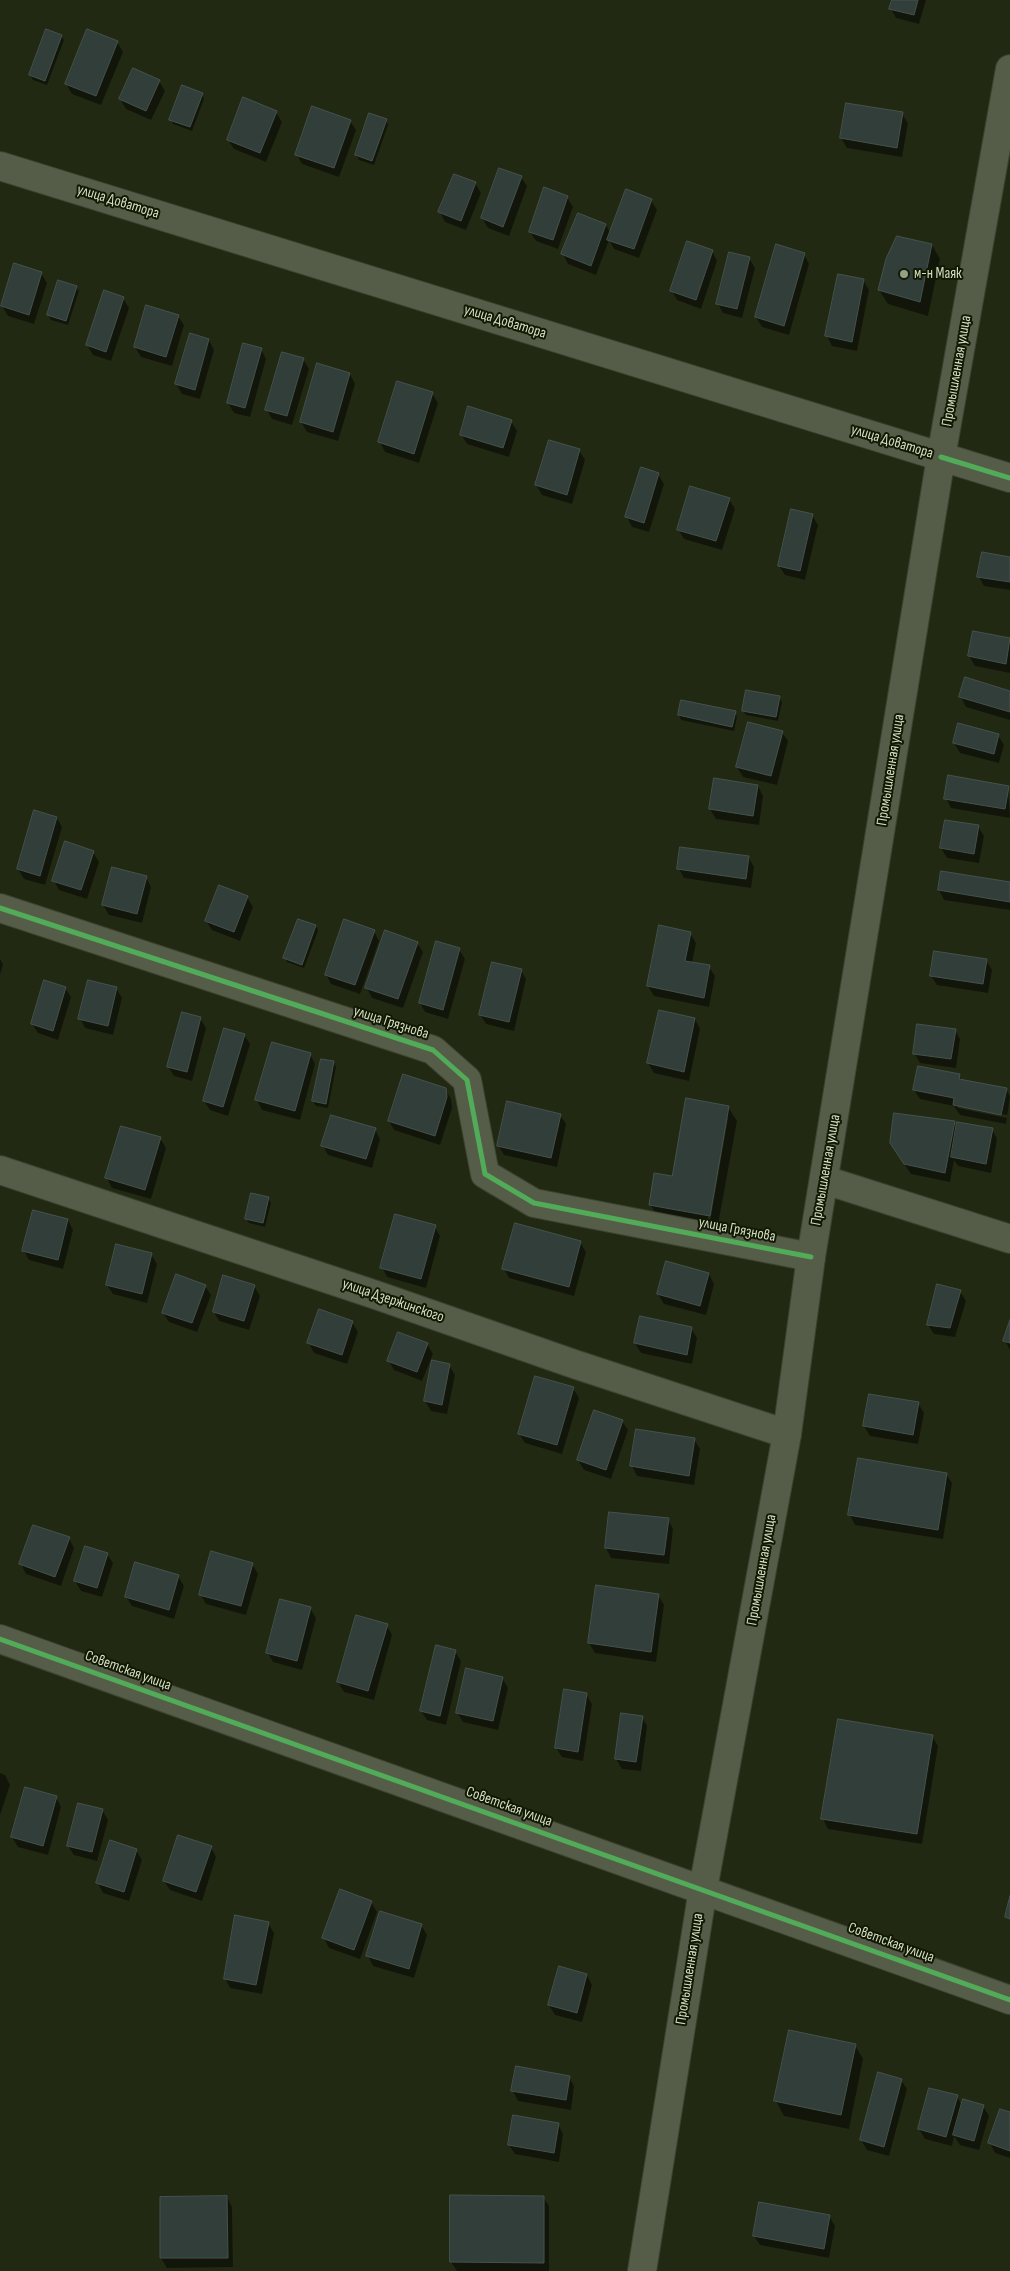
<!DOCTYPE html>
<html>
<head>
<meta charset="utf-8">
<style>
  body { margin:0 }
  canvas { display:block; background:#222912 }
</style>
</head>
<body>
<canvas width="1010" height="2271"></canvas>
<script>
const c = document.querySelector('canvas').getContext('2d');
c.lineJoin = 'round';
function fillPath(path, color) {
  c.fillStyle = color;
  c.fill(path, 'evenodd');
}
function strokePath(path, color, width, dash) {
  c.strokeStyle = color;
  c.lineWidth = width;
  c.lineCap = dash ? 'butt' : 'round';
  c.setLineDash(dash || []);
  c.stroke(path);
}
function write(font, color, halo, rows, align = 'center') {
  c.font = font + ' "Sofia Sans Condensed",sans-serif';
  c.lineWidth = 4;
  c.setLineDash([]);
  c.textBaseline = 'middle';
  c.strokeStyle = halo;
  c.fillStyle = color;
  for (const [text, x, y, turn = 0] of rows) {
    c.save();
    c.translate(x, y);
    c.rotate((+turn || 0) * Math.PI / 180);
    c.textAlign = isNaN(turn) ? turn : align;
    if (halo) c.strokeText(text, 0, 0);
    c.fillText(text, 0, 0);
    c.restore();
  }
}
fillPath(new Path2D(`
  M893,0H926L919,24L896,18L891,9Z
  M61,36L64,40L47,85L33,80L30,75Z
  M117,42L123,52L101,105L72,94L66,84Z
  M159,81L165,91L151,120L126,109L120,99Z
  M202,94L204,99L192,131L173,124L171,120Z
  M276,112L282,122L266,162L234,149L228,140Z
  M902,114L908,123L902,157L847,148L841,138Z
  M386,120L388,125L374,165L359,160L356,155Z
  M350,121L356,130L339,177L302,164L297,155Z
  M521,177L527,186L509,236L488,228L482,218Z
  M475,183L481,193L466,230L445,222L440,212Z
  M567,197L573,207L558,249L536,241L530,232Z
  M651,200L657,210L639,258L614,249L609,240L596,275L568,264L563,254L578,215L606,225L611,234Z
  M932,245L940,259L928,316L888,304L879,290Z
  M712,251L717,261L701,309L677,300L672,291Z
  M804,254L809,264L789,335L762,327L756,317Z
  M749,258L755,268L742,318L723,313L718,304Z
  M41,273L47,283L34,324L8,316L2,306Z
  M863,280L869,290L857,351L832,346L827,336Z
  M59,281L76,287L79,291L68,325L51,320L48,315Z
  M123,298L129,308L111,361L93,355L87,345Z
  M178,316L184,325L172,366L141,357L135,347Z
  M209,340L214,350L200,399L182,394L176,384Z
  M261,349L266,359L250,417L234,413L228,403Z
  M303,359L309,369L292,425L272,419L267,410Z
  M350,374L355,384L338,441L307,432L301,422Z
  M432,393L438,403L419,463L385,452L380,442Z
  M511,421L517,431L509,457L467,444L461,434Z
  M579,450L585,460L572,504L542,495L536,485Z
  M658,474L664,484L649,532L632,527L627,517Z
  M729,499L735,509L722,550L684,539L678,529Z
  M812,515L818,525L805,580L785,575L779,566Z
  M1010,558V590L984,586L979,577Z
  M974,632L1010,640V673L975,666L969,656Z
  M1010,692V720L966,707L961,697Z
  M779,697L782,702L778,721L746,715L743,711Z
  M735,712L737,717L734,731L681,720L679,715Z
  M782,732L788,741L777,785L743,777L737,767Z
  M998,735L1004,745L999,763L960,753L954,743Z
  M758,786L763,796L759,825L716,819L710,809Z
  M1008,787L1010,818L951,808L946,798Z
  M57,818L62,827L45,885L24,879L18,869Z
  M978,826L984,836L979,863L947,858L941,848Z
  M93,852L99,862L87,899L59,890L54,881Z
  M749,858L754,867L751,888L684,878L679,869Z
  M146,877L151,887L142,923L109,915L103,905Z
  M1010,883V910L944,900L939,890Z
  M247,897L253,907L240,941L212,930L206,921Z
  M316,926L318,931L304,968L287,962L285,958Z
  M660,927L690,933L696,943L692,963L709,967L715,976L709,1007L654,996L648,986Z
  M374,931L379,941L360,994L331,984L326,974Z
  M417,943L423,952L403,1008L372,998L367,988Z
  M459,949L465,959L448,1019L425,1012L420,1003Z
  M0,959L3,964L0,975Z
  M986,960L992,970L988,993L937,985L931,976Z
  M521,970L526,979L514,1031L486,1024L480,1014Z
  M65,988L71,997L58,1040L38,1033L32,1024Z
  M116,988L122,998L113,1035L85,1028L80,1018Z
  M200,1018L206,1028L192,1081L174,1076L168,1066Z
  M695,1019L700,1029L689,1081L654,1073L648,1063Z
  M955,1030L960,1039L956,1068L920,1063L914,1053Z
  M244,1035L250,1044L228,1116L210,1110L204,1101Z
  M310,1054L315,1064L300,1120L262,1110L257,1100Z
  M334,1063L336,1067L328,1108L316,1106L313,1101Z
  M959,1075L962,1081L1006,1089L1010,1096L1006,1124L960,1115L954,1106L920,1099L914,1090ZM958,1105L1007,1115V1118L958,1108Z
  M445,1089L451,1099L452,1108L440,1145L394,1130L389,1121Z
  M728,1107L737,1121L717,1230L659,1219L650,1204ZM726,1118H728L710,1222H707Z
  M560,1115L566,1124L557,1167L504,1155L498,1145Z
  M954,1122L957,1128L992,1129L997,1139L991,1173L958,1166L954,1160L950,1182L911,1174L897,1153Z
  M375,1129L380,1139L372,1168L328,1155L323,1146Z
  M160,1138L166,1148L151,1199L112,1188L107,1178Z
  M269,1199L271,1203L265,1227L249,1223L246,1219Z
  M68,1220L73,1230L63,1269L29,1260L24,1251Z
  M435,1227L440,1236L426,1288L387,1277L382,1267Z
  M580,1242L586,1252L574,1296L509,1278L504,1269Z
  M151,1254L157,1264L147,1303L113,1294L107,1285Z
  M709,1274L714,1284L706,1315L664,1304L658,1294Z
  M205,1286L211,1295L197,1332L169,1322L163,1313Z
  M254,1286L260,1296L249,1330L219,1321L214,1312Z
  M960,1291L966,1301L955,1337L934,1334L928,1325Z
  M352,1322L358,1332L347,1364L314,1353L309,1343Z
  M1010,1324V1350L1005,1341Z
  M691,1328L697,1338L692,1364L641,1353L635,1343Z
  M427,1344L433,1354L422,1381L394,1370L389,1361Z
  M449,1365L455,1375L447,1414L431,1411L425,1401Z
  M573,1388L579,1398L562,1454L525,1443L519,1434Z
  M918,1403L924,1413L918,1444L870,1436L864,1426Z
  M622,1421L628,1430L611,1479L584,1470L578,1460Z
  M694,1439L700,1449L694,1485L637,1476L632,1466Z
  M946,1474L952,1483L943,1539L855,1525L850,1515Z
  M668,1519L673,1529L669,1564L611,1558L606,1548Z
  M69,1538L74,1548L61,1586L26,1574L21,1564Z
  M107,1554L113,1563L102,1597L81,1591L75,1581Z
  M252,1564L258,1574L246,1615L206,1604L200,1594Z
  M178,1576L184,1586L174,1619L132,1606L126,1597Z
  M658,1595L664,1605L656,1662L595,1653L589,1643Z
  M310,1608L316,1618L302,1670L273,1662L268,1653Z
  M387,1626L392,1635L374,1700L344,1692L338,1682Z
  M455,1651L461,1661L446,1725L427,1720L421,1711Z
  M502,1678L508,1688L498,1730L463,1722L457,1712Z
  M586,1694L592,1704L583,1761L562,1757L556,1748Z
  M642,1717L647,1726L641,1771L622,1769L616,1759Z
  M932,1736L938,1746L922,1844L828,1829L823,1819Z
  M0,1773L5,1775L10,1785L0,1815Z
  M56,1797L61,1807L48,1855L18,1847L12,1837Z
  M102,1810L108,1820L97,1861L74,1855L68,1846Z
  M211,1847L216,1857L202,1901L170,1890L164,1881Z
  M136,1850L142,1860L129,1901L103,1893L98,1883Z
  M371,1902L377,1912L360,1959L329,1948L324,1938Z
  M268,1923L274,1933L262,1994L230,1988L225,1978Z
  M421,1925L427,1935L414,1978L373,1966L368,1956Z
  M587,1975L592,1985L582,2022L555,2015L549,2005Z
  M855,2045L863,2059L849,2129L784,2116L776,2101Z
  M878,2074L901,2080L907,2089L889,2156L867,2150L861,2140Z
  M569,2077L574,2086L571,2110L518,2101L513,2091Z
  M957,2096L962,2106H983L989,2116L979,2150L960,2145L954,2136L952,2146L925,2139L919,2129Z
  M1010,2114V2158L995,2153L990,2143Z
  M558,2124L563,2134L559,2162L515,2154L509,2145Z
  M227,2197L232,2207L233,2267L167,2268L161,2258Z
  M543,2197L549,2206V2271H457L451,2262Z
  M829,2216L835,2226L829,2258L760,2245L754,2236Z`), '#0007');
const building = new Path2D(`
  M892,0H918L914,15L889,9Z
  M46,29L62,35L45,81L29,75Z
  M87,29L118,41L96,96L65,84Z
  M133,68L160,80L146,111L119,99Z
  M182,85L203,93L190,127L169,120Z
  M243,97L277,111L260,153L227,140Z
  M846,103L903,112L897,148L840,138Z
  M312,106L351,120L334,168L295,155Z
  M369,113L387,119L372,161L355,155Z
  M499,168L522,176L503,227L481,218Z
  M454,174L476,182L461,221L438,212Z
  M544,187L568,196L553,240L529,232Z
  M626,189L652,199L634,249L607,240Z
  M578,213L606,224L591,266L561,254Z
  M897,236L932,244L920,302L878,290L886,259Z
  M687,241L713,250L696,300L670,291Z
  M776,244L805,253L784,326L755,317Z
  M729,252L750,257L737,309L716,304Z
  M14,263L42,272L29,315L1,306Z
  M838,274L864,279L852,342L825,336Z
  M58,280L77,286L66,321L47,315Z
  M104,290L124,297L106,352L86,345Z
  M146,305L179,315L166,357L134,347Z
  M190,333L209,339L195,390L175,384Z
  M243,343L262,348L245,408L227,403Z
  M282,352L304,358L287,416L265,410Z
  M317,363L350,373L333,432L300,422Z
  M397,381L433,392L414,454L378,442Z
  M468,406L512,420L503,448L460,435Z
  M549,440L580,449L567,495L535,485Z
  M641,467L659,473L644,523L625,517Z
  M690,486L730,498L716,541L677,530Z
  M791,509L813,514L800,571L778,566Z
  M982,552L1010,557V582L977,577Z
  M973,631L1010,638L1006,664L968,656Z
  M965,677L1010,691V712L959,697Z
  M746,690L780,696L776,717L742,711Z
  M681,700L736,711L732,727L678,715Z
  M748,722L783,731L771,776L736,767Z
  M958,723L999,734L994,754L953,743Z
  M948,775L1009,786L1005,809L944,799Z
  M714,778L758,785L753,816L709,809Z
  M34,810L57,817L40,876L17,869Z
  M945,820L979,825L974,854L940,848Z
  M65,841L94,851L81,890L52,881Z
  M680,847L749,856L746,879L677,869Z
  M112,867L147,876L137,914L102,905Z
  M941,871L1010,882V902L938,890Z
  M219,885L248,896L234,932L205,921Z
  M298,919L316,925L302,965L283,958Z
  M344,919L375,930L355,985L325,975Z
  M659,925L691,932L685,961L710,965L704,998L647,986Z
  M385,930L418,942L398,999L365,988Z
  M436,941L460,948L443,1010L419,1003Z
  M934,951L987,959L983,984L930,976Z
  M492,962L522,969L509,1022L479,1015Z
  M44,980L66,987L53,1031L31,1024Z
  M88,980L117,987L108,1026L78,1019Z
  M659,1010L695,1018L684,1072L647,1063Z
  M182,1012L201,1017L187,1072L167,1067Z
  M917,1024L956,1029L951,1059L913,1054Z
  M224,1028L245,1034L223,1107L203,1101Z
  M272,1042L311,1053L295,1111L255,1100Z
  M321,1059L334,1061L326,1104L312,1101Z
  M918,1066L960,1074L959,1079L1007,1088L1001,1115L953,1105L954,1098L913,1090Z
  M403,1074L446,1088L447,1097L435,1136L388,1121Z
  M686,1098L729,1106L710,1216L649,1205L654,1173L672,1176Z
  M507,1101L561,1114L551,1158L497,1146Z
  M894,1113L955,1121L945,1173L904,1164L890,1143Z
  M331,1115L376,1128L366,1159L321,1146Z
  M957,1122L993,1128L986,1164L951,1157Z
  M121,1126L161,1137L145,1190L105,1178Z
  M251,1193L269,1197L263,1223L245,1219Z
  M33,1210L68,1219L58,1260L22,1251Z
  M395,1214L436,1225L421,1279L380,1268Z
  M515,1223L581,1241L569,1287L502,1269Z
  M116,1244L152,1253L142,1294L106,1285Z
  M666,1261L709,1273L700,1306L657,1294Z
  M176,1274L206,1285L192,1323L162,1313Z
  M223,1275L255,1285L244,1321L213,1312Z
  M937,1284L961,1290L950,1328L927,1325Z
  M319,1309L353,1321L342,1355L307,1343Z
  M640,1316L692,1327L687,1355L634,1343Z
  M1010,1320V1343L1003,1341Z
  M398,1332L428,1343L417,1372L387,1361Z
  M432,1360L450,1364L442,1405L424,1401Z
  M535,1376L574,1387L557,1445L518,1434Z
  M869,1394L919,1402L913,1435L863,1426Z
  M594,1410L623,1420L606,1470L577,1460Z
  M636,1429L695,1438L689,1476L630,1466Z
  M858,1458L947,1473L938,1530L848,1515Z
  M609,1512L669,1518L664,1555L605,1548Z
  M33,1525L70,1537L55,1577L19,1564Z
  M85,1546L108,1553L97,1588L74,1581Z
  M211,1551L253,1563L241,1606L199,1595Z
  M135,1562L179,1575L169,1610L125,1597Z
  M596,1585L659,1594L651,1652L588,1643Z
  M280,1599L311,1607L297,1661L266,1653Z
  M356,1615L388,1624L368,1691L337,1682Z
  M436,1645L456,1650L440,1716L420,1711Z
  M466,1668L503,1677L493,1721L456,1713Z
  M564,1689L587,1693L578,1752L555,1748Z
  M621,1713L643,1716L636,1762L615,1759Z
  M838,1719L933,1735L917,1834L821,1819Z
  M25,1787L57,1796L43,1846L11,1837Z
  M78,1803L103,1809L92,1852L67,1846Z
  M178,1835L212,1846L196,1892L163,1881Z
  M110,1840L137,1849L124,1892L96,1883Z
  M340,1889L372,1901L354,1950L322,1938Z
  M1010,1896V1919L1005,1917Z
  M380,1911L422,1924L409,1969L366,1956Z
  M235,1915L269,1922L256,1985L224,1979Z
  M559,1966L587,1974L577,2013L548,2005Z
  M789,2030L856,2044L841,2115L774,2101Z
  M516,2066L570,2076L566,2100L511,2091Z
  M878,2072L902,2079L884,2147L860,2140Z
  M929,2088L958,2095L946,2137L918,2129Z
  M963,2099L984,2105L974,2141L953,2135Z
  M1000,2109L1010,2112V2151L988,2143Z
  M513,2115L559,2123L554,2153L508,2145Z
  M450,2195L544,2196V2263L450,2262Z
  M227,2196L228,2258H160V2197Z
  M759,2202L830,2215L824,2249L753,2236Z`);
fillPath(building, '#323e39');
strokePath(building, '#45514d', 1);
const street = new Path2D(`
  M0,908L433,1050L467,1080L485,1174L534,1203L811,1257
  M0,1170L376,1295L574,1364L787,1434
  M825,1180L1010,1239`);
const secondary = new Path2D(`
  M0,166L1010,478
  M0,1639L1010,2000
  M642,2271L703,1889L787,1434L811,1257L941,457L1010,69`);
strokePath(street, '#3c4230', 30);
strokePath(secondary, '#3c4230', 30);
strokePath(street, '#555c48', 28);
strokePath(secondary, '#555c48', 28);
strokePath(new Path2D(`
  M941,457L1010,478
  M0,908L433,1050L467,1080L485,1174L534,1203L811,1257
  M0,1639L1010,2000`), '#51ab58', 5);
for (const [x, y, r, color] of [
  [904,274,5,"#959f84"]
]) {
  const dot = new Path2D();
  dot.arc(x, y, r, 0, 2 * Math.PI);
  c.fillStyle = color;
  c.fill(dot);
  strokePath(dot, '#111803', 2);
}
write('15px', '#d3dec2', '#111803', [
  ["улица Доватора",118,202,17],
  ["улица Доватора",505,322,17],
  ["Промышленная улица",957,371,-80],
  ["улица Доватора",892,442,17],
  ["Промышленная улица",891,770,-81],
  ["улица Грязнова",391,1023,18],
  ["Промышленная улица",826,1170,-80],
  ["улица Грязнова",737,1230,11],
  ["улица Дзержинского",393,1301,19],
  ["Промышленная улица",762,1570,-80],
  ["Советская улица",128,1671,20],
  ["Советская улица",509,1807,20],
  ["Советская улица",891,1943,20],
  ["Промышленная улица",690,1969,-81]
]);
write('15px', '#d3dec2', '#111803', [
  ["м-н Маяк",914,274]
], 'left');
</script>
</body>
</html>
